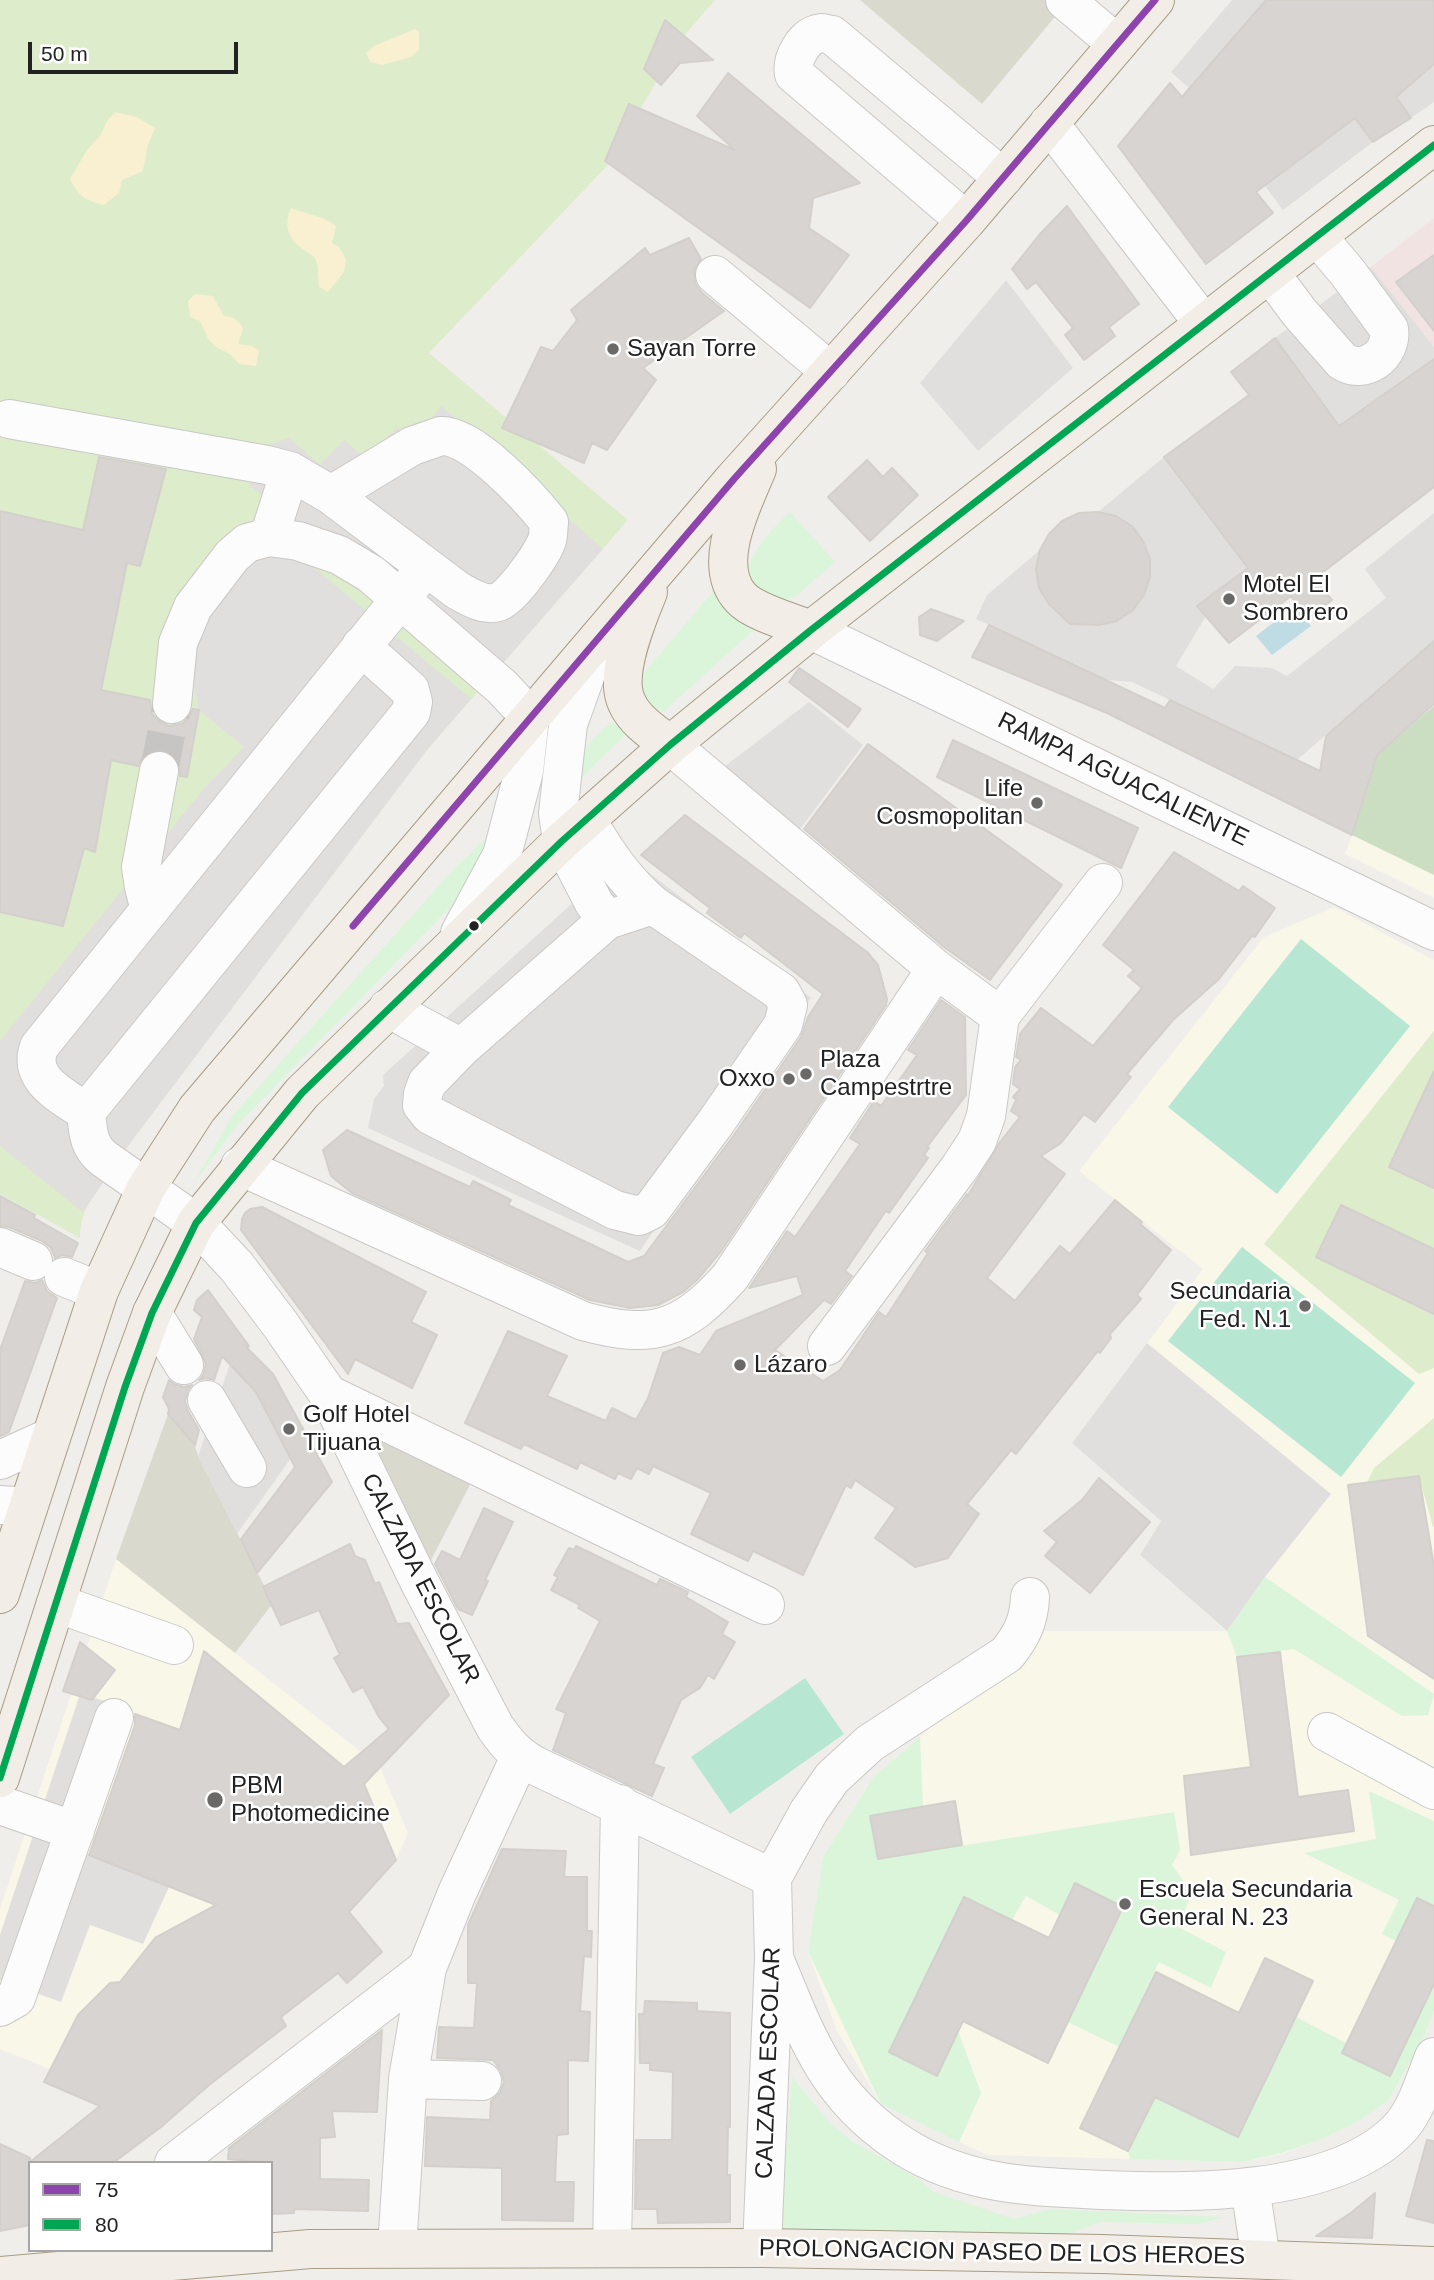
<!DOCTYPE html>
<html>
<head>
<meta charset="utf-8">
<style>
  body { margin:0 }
  #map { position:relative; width:1434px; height:2280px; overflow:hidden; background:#f0eeeb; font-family:Arial,sans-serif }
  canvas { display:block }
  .legend { position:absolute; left:28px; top:2161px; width:245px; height:91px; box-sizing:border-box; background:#fff; border:2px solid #a7a7a7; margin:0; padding:9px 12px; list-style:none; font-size:21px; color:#222 }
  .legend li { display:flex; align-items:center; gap:14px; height:35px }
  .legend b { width:35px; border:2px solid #a7a7a7 }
  .scale { position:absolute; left:28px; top:42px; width:210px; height:32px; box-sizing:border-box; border:4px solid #222; border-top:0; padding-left:9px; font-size:21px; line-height:24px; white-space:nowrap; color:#222; -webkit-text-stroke:5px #fff; paint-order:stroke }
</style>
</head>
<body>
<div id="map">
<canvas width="1434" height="2280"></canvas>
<ul class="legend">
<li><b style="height:9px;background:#8e44ad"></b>75</li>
<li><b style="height:9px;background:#00a651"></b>80</li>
</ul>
<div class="scale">50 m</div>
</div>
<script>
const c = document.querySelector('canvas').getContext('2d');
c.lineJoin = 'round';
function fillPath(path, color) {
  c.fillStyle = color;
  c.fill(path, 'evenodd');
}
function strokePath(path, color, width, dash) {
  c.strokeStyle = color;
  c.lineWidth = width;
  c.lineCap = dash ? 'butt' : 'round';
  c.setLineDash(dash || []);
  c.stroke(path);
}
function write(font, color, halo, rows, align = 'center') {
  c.font = font + ' Arial,sans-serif';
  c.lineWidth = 5;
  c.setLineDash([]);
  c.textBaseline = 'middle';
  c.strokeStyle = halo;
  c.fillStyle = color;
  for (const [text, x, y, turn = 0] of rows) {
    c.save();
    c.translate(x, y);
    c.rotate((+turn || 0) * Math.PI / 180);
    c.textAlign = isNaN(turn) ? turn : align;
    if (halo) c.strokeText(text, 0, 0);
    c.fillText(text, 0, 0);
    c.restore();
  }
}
fillPath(new Path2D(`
  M1434,218V347L1371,267Z`), '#f1e3e1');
fillPath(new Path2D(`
  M1434,706V898L1345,854L1352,835Z
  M1334,907L1434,960V2011L1423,2039L1388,2101L1355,2123L1322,2139L1282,2154L1242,2162L987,2155L881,2104L836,2029L808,1951L823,1857L874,1776L1044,1631H1226L1140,1555L1161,1521L1072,1443L1203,1269L1079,1171L1264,937Z
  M116,1559L380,1767L408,1833L396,1860L60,2073L0,2049V1909Z`), '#f8f7e8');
fillPath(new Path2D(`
  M860,0H1044L1059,12L982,104Z
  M168,1414L195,1445L198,1456L273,1603L235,1653L116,1559Z
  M348,1419L473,1479L429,1564Z`), '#d9d9cd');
fillPath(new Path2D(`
  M0,0H715L682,38L607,166L429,353L628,520L427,750L113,1165C99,1188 79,1210 80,1238L0,1194Z
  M1434,1031V1368L1419,1374L1264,1244Z
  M1434,1418V1527H1433L1419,1476L1367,1483L1374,1468Z`), '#ddeccb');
fillPath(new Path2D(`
  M1434,706V875L1352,835L1377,755Z`), '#cbdec1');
fillPath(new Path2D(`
  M415,29L419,32V50L411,57L382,65L370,62L366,53L374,46Z
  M115,112L137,117L155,128L147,148L143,171L122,180L119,193L104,205C86,201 78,196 70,179L87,150L100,136L107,121Z
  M291,208C306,214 324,216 336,226L332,243L339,247L346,259L344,272L328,292L319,287C318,278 319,265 315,258C311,253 306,252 301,248C287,238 284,223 291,208Z
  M195,294L213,296L224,316C234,316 238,320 243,328L238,344L251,346L259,350L256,366L239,364L230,354L216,347L208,339L200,321L190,317L188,301Z`), '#f8f0d0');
fillPath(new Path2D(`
  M790,512L835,562L796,596L780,601C772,596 762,592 755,586C733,566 776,525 790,512Z
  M715,589C724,613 733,618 756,628L664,711L653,707L642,695L643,674Z
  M611,722L628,732L570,789L579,752Z
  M502,829L471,886L240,1122L193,1184L232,1116L453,870L486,838Z
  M1265,1577L1434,1694L1428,1715L1402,1716L1294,1649L1237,1657L1227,1631Z
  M920,1737L923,1807L871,1816L878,1859L1174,1812L1180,1850L1172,1865L1192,1893L1178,1927L1226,1952L1211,1988L1159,1962L1119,2047L1068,2022L1123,1907L1075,1884L1060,1915L1026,1896L1012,1920L964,1897L889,2052L937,2075L958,2031L981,2093L959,2142L881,2104L808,1951L823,1857L874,1776Z
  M1369,1791L1434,1821V1906L1417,1898L1396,1941L1382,1934L1399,1900L1304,1853L1376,1839Z
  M1434,1984V2011L1423,2039L1388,2101L1355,2123L1322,2139L1282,2153L1242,2162L1130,2159L1128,2151L1171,2063L1191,2114L1238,2137L1296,2017L1346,2043L1342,2054L1390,2076Z
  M792,2077L830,2123L853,2142L919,2179L934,2192L1014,2219L1052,2209L1225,2217L1197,2224L1100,2222L1069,2234L780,2233Z`), '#daf5da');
fillPath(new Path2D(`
  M1301,939L1410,1026L1277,1194L1168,1107Z
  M1242,1247L1415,1383L1341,1477L1168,1341Z
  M805,1678L844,1734L730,1814L691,1757Z`), '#b7e6d2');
fillPath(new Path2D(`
  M1232,0H1266L1189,88L1171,72Z
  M1434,64V102L1411,118L1396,97Z
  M1355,118L1373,142L1283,210L1265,186Z
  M1371,267L1434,347V359L1339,426L1275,338Z
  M1006,280L1073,368L978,451L920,383Z
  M441,406L603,549L491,677L249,485L254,450L289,438L320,465L344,440L365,458L397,428L417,438Z
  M1164,457L1248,568L1197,606L1206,616L1176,666L1213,689L1235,666L1272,668L1287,676L1386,598L1365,569L1434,513V641L1297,760L1132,682L1106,680L976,619L987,595L1040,550L1036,569L1039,588L1049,604L1063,617L1080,624L1099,625L1117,621L1133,610L1144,595L1150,577V559L1143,541L1132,526L1116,516L1098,512Z
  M267,528L471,699L427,750L131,1142L83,1212L0,1146V1041L202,791L244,747L199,710L183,635Z
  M809,702L863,745L791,841L712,776Z
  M621,859L638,878L647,871L811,998L640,1251L368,1128L374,1099L384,1086L383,1075Z
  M1147,1343L1331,1494L1265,1577L1227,1631L1140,1555L1161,1521L1072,1443Z
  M230,1364L256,1392L291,1458L237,1534L198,1456Z
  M80,1694L123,1706L85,1853L169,1887L143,1944L90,1925L61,2002L0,1980V1935Z`), '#e0dfde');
fillPath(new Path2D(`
  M1295,606L1311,626L1272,655L1256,636Z`), '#bfdbe3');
const building = new Path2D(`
  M1266,0H1434V64L1396,97L1411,118L1373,142L1355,118L1256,192L1273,213L1206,264L1118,146L1170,83L1182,97Z
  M665,20L713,60L680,63L661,85L644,69Z
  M728,73L860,183L813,198L809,228L849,255L810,308L605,161L629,104L735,150L697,116Z
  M1067,206L1139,304L1109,327L1115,336L1084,360L1065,335L1073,328L1036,282L1027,289L1012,269L1040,234Z
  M689,238L701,259L694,271L695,283L701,292L724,311L643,368L656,380L607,450L592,443L584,463L502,428L541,347L553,351L577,320L571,310L645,248L650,255Z
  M1434,255V331L1396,282Z
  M1275,338L1339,426L1434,359V487L1314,579L1332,600L1309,618L1291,596L1229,643L1197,606L1248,568L1164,457L1249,395L1231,372Z
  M99,457L166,469L140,566L127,563L101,690L150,700L152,714L159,721L169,726L182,724L189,717L193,709L199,710L187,777L180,776V764L174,755L164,750L151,751L143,756L138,766L111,760L95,852L84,848L63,926L0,912V511L83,530Z
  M867,460L883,477L892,468L918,495L870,541L828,497Z
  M1098,512L1116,516L1132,526L1143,541L1150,559V577L1144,595L1133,610L1117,621L1099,625L1070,624L1049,604L1039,588L1036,569L1040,550L1049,534L1062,521L1079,513Z
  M931,609L964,621L937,641L920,635L919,617Z
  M989,625L1165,708L1170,700L1320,771L1326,736L1434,641V704L1377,755L1352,835L1107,713L972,657Z
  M799,668L861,709L848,727L789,682Z
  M953,740L1138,828L1121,868L937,777Z
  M868,744L1062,885L990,980L944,947L804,829Z
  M685,815L867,952L878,965L887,999L886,1005L722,1250L698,1279L683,1292L658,1305L630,1308L590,1300L352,1193L331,1176L323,1150L347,1130L470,1187L473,1181L511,1200L508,1205L628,1262L644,1256L734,1135L801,1037L808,1017L823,994L744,933L741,938L707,913L710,908L641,855Z
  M1174,852L1239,891L1243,886L1275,908L1255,937L1252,936L1219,979L1173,1020L1127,1074L1131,1077L1095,1122L1084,1114L1061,1143L1041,1156L1065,1174L987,1278L1015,1301L1060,1246L1070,1254L1115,1200L1142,1222L1140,1224L1171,1250L1137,1295L1141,1299L1110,1334L1111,1338L1100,1353L1098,1351L1016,1454L1011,1450L967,1504L979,1514L948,1558L915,1567L875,1538L896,1508L855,1480L851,1488L846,1485L803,1575L753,1551L748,1561L691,1534L711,1493L653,1466L649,1474L637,1468L631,1479L618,1473L615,1479L580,1462L577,1469L524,1444L521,1449L465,1423L508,1331L567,1356L547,1396L606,1421L612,1408L636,1420L648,1398L663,1353L679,1347L700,1355L716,1331L803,1295L797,1276L749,1288L787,1231L795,1237L860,1144L850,1138L874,1101L881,1106L917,1055L908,1050L941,1000L965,1017L966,1095L927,1147L929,1148L924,1155L928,1158L889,1213L886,1211L883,1215L845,1271L852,1276L831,1304L824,1300L775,1350L823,1381L840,1370L879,1312L886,1317L928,1253L925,1251L967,1194V1197L1000,1142L1020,1117L1011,1111L1016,1100L1013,1097L1020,1089L1013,1084L1015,1067L1021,1060L1016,1057L1020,1034L1041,1008L1093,1046L1142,988L1128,976L1134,970L1103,945Z
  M1434,1071V1188L1389,1167Z
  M0,1196L35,1215L34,1218L78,1243L72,1257L62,1255L55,1258L51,1248L42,1241L9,1227L0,1226Z
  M1341,1205L1434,1249V1314L1316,1257Z
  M262,1207L426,1292L411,1322L437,1335L412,1388L355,1359L348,1374L241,1230L242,1219L245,1213L250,1209Z
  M42,1280L47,1291L57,1298L9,1432L0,1436V1350L25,1281L35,1283Z
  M208,1290L249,1346L247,1348L273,1374L332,1482L257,1573L241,1539L295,1467L256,1392L222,1356L214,1380L206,1378L199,1380L203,1375L206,1364L194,1339L202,1317L194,1310L197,1300Z
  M169,1380L174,1384L184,1387L192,1385L188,1390L185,1401L188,1411L199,1430L195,1445L168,1414L169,1409L163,1397Z
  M1419,1476L1434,1566V1679L1368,1636L1348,1485Z
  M1099,1478L1150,1522L1090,1593L1045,1556L1057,1542L1044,1531L1082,1500Z
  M484,1508L513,1522L485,1580L488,1581L472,1615L458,1609L435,1564L442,1551L460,1560Z
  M350,1544L355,1556L365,1560L375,1584L379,1582L397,1624L409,1623L449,1695L364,1784L396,1860L349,1912L382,1952L347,1983L338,1973L281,2017L286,2026L209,2085L161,2127L113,2163H30V2225L0,2231V2144L30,2158V2162L100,2106L44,2082L78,2015L110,1983L120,1982L155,1938L216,1905L89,1855L135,1725V1714L180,1730L204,1651L344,1767L389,1729L379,1717L363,1687L353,1692L334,1658L340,1655L319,1610L281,1625L263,1587Z
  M576,1546L657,1585L660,1579L688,1592L686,1597L728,1622L722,1634L735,1642L714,1679L708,1675L700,1688L681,1700L653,1764L664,1768L652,1796L553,1750L566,1713L556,1709L600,1621L578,1608L580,1605L551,1590L558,1577L554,1575L569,1548L574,1550Z
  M80,1642L115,1670L92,1700L63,1691Z
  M1280,1652L1298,1797L1348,1790L1354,1831L1191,1855L1184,1776L1251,1767L1237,1657Z
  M955,1801L962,1845L878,1859L870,1816Z
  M502,1849L566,1851L564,1877H587V1931H592L591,1957L584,1956L580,2011L590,2012L588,2061L568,2060V2134L557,2135L555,2182H574L573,2221L502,2220V2168L425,2166L427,2117L490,2120L491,2101L500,2093L504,2082L501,2071L493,2060L437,2058L439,2027L474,2028L477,1983H468V1925Z
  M1075,1883L1123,1907L1048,2063L963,2021L937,2076L889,2052L964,1897L1049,1938Z
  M1417,1898L1434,1906V1984L1390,2076L1342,2053Z
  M1265,1958L1313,1981L1238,2137L1155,2097L1128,2151L1080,2128L1156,1972L1239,2013Z
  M645,2001L697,2003V2011L730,2013V2127H728L727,2175H730V2222L658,2223L657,2209H635L636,2140H672L673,2072L650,2070V2063H640L639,2014H644Z
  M382,2030L377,2112L332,2111L335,2137L320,2138V2179L369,2180L368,2211L294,2209V2213L271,2214V2163L228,2159L229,2148Z
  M1427,2140L1434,2141V2223L1406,2216Z
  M1375,2193L1372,2238L1316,2236L1352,2212Z`);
fillPath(building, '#d7d4d2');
strokePath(building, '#d3d0cc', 2);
strokePath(new Path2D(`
  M159,771L172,704`), '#c7c5c3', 38, [38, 19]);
const minor = new Path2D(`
  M1065,0L1117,44
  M1049,123L1204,324
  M966,221L794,74C791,59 804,35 821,33C823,33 830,35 832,35L1003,178
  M1270,273L1299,312L1342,361C1364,376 1393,355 1389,329L1348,273L1317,236
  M715,275L831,372
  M9,419L267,465L290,471L331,495
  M441,436C472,434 530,498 549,522C548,529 549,537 546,543C540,557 512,597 498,602C484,607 468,596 457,590L331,495L412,446Z
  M269,537L290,471
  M811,630L1434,931
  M598,640L568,724L558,813L562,841L594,903L607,920
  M361,646L410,690L413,702L411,712L86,1112C88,1132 88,1145 103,1158L196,1223L237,1267L280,1324L328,1394L419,1581L495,1727C507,1744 517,1756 536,1766L772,1878
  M172,704L178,643L193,607L232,556L247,543L269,537L298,541L339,555L371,574L502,687L530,717L524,771L502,855L460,933
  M670,745L936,969L1000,1016
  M586,819C605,851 624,880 653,905L781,992L788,1005L783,1025L716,1122L651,1210L639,1216L615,1210L430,1115L422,1105L423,1094L427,1083L461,1048L607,920L653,905
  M150,910L144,887L141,867L159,771
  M388,1008L461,1048
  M86,1112C62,1095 27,1080 39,1047L426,567
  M240,1166L583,1321C652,1340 682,1331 730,1277L936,969
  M0,1247L33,1261
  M64,1277L99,1291
  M152,1313L184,1365
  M827,1346L960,1167L977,1141L986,1116L1000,1016L1103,883
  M328,1394L765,1605
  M207,1400L247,1468
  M0,1460L51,1437
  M0,1505L28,1507
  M56,1603L174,1645
  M1327,1732L1434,1790
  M0,1805L75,1831
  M774,1958C805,2032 824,2092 894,2140C921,2159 954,2172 986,2179C1024,2187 1063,2188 1102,2190C1188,2193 1330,2196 1396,2132C1416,2113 1424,2082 1434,2057
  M0,2007L16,1998L114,1718
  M408,2079L482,2081
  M174,2163L427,1968
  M1250,2187L1261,2259
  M612,2247L620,1804
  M397,2248L408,2079L427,1968L457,1893L520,1757
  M762,2248L774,1958L772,1878L809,1811L832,1778L870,1743L1007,1654C1022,1635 1029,1621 1030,1597`);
const major = new Path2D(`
  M757,469C743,503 710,565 741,598C755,613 792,622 811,630
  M648,592C637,619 613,675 627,703C635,721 654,733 670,745
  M0,1594L99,1291L146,1188L197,1109L734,479L966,221L1155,0
  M0,1778L125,1387L152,1313L196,1223L302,1093L562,841L670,745L811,630L1434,145
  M0,2276L310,2249L762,2248L1102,2254L1434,2266`);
strokePath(minor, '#c9c8c7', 40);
strokePath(major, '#a79c86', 40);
strokePath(minor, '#fdfcfc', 38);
strokePath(major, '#f3ede7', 38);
strokePath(new Path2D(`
  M353,926L734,479L966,221L1155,0`), '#8e44ad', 7);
strokePath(new Path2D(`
  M0,1778L125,1387L152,1313L196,1223L302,1093L562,841L670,745L811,630L1434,145`), '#00a651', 7);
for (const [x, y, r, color] of [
  [613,349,7,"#6a6968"],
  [1229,599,7,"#6a6968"],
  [1037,803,7,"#6a6968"],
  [474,926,6,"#222"],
  [806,1074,7,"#6a6968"],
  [789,1079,7,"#6a6968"],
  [1305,1306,7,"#6a6968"],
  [740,1365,7,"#6a6968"],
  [289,1429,7,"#6a6968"],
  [215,1800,9,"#6a6968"],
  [1125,1904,7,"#6a6968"]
]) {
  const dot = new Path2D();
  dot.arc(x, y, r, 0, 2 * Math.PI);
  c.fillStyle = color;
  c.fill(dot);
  strokePath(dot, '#fff', 2.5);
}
write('24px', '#222', '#fff', [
  ["Sayan Torre",627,349],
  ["Motel El",1243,585],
  ["Sombrero",1243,613],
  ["Life",1023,789,"right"],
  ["Cosmopolitan",1023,817,"right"],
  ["Plaza",820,1060],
  ["Campestrtre",820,1088],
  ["Oxxo",775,1079,"right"],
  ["Secundaria",1291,1292,"right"],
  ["Fed. N.1",1291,1320,"right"],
  ["Lázaro",754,1365],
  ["Golf Hotel",303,1415],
  ["Tijuana",303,1443],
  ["PBM",231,1786],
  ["Photomedicine",231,1814],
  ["Escuela Secundaria",1139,1890],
  ["General N. 23",1139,1918]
], 'left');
write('24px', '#222', '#fff', [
  ["RAMPA AGUACALIENTE",1123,780,26],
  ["CALZADA ESCOLAR",420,1579,63],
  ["CALZADA ESCOLAR",769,2063,-88],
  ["PROLONGACION PASEO DE LOS HEROES",1002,2253,1]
]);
</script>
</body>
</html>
